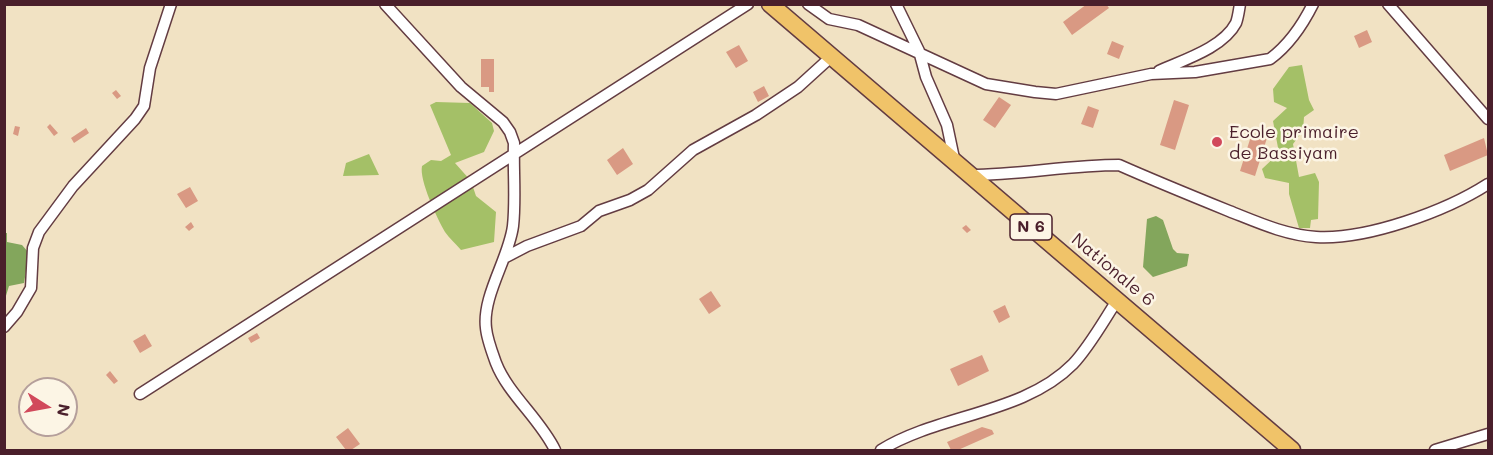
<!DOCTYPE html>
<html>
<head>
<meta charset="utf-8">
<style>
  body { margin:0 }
  #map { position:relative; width:1493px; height:455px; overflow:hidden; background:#f1e2c3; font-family:Mali,sans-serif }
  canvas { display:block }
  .frame { position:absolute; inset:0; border:6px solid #4a1f2b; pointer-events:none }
  .north { position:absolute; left:18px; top:377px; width:60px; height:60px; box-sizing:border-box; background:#fcf5e5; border:2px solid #b59f9b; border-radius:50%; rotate:101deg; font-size:16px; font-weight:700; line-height:24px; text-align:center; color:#4a1f2b }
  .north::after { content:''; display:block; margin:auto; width:21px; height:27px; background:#d1495b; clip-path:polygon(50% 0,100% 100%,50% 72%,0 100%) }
</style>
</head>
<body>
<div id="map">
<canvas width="1493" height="455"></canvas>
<div class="frame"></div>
<div class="north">N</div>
</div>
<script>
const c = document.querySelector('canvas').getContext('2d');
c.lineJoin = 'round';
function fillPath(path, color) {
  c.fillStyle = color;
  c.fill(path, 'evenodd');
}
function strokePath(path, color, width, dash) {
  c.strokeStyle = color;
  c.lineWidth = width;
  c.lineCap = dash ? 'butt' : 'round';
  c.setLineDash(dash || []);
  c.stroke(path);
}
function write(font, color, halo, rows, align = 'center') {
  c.font = font + ' Mali,sans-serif';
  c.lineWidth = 5;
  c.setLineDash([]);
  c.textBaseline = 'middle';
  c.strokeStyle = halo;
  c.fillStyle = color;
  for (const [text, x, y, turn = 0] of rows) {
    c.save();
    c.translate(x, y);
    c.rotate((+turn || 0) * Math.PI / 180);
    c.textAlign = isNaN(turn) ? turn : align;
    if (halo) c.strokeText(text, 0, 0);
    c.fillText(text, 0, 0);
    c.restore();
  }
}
fillPath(new Path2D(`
  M1302,65L1309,100L1314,110L1304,117L1303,131L1293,144L1299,177L1315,173L1319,182L1318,219L1311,220L1310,228H1299L1289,194V183L1265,178L1262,169L1279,153L1273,121L1287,108L1274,102L1273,89L1289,67Z
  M436,102L470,103L492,123L494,131L484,152L455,163L471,181L476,196L496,212L494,242L461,250C456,244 449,238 445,232C437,218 419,180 422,166L431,160L441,161L451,155L430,105Z
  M369,154L379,175L343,176L346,163Z`), '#a4c067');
fillPath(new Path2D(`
  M1156,216L1163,220L1173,249L1177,253L1189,254L1187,266L1153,277L1143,267L1147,219Z
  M5,233H7V242L22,245L29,253L24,283L9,286L5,299Z`), '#83a65c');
fillPath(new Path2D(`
  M1087,4H1106L1109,8L1072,35L1063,22Z
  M1367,30L1372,42L1359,48L1354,36Z
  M1112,41L1124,46L1119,59L1107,54Z
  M739,45L748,61L736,68L726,52Z
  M481,59H494V92H489V87H481Z
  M764,86L769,96L758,102L753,92Z
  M116,90L121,96L117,99L112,93Z
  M999,97L1011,105L995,128L983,120Z
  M1174,100L1189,105L1175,150L1160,145Z
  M1088,106L1099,110L1093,128L1081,124Z
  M50,124L58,133L54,136L47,127Z
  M15,126L20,127L18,136L13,134Z
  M86,128L89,133L74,143L71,138Z
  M1252,133L1267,138L1255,176L1240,171Z
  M1484,138L1488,155L1450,171L1444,155Z
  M623,148L633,164L617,175L607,160Z
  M190,187L198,201L186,208L177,194Z
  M191,222L194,227L189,231L185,227Z
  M966,225L971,230L967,233L962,228Z
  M711,291L721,306L709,314L699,299Z
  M1005,305L1010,317L999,323L993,311Z
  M257,333L260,338L251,343L248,338Z
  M145,334L152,346L140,353L133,341Z
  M982,355L989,371L958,386L950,369Z
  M110,371L118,381L114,384L106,375Z
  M982,427L992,430L994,434L958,450H951L947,442Z
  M348,428L360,444L351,450H346L336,437Z`), '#d99983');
const minor = new Path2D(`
  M385,4L461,87L503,122L510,132L514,143C513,170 516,199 513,226C509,258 482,296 486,328C487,339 492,352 496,363C508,394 540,419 555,450
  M808,4L829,19L858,25L986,84L1035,92L1056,94L1151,74L1195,72L1270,59C1289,45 1302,26 1313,4
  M896,4L919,51L926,77L947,125L955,163
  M1388,4L1488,119
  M1159,71C1183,60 1223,48 1236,23C1238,18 1239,10 1240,4
  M970,175C1020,175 1069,165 1119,165C1155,181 1192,196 1229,211C1257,222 1285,235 1316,237C1367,240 1446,211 1488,184
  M504,258L527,246L581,226L599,211L630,200L648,190L693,150L756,115L798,87L831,57
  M4,327L17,312L31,288L33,248L39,232L73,186L135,119L144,106L150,68L171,4
  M140,394L748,4
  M881,450C939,414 1024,414 1073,364C1090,346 1104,320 1118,299
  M1435,450L1488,434`);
const primary = new Path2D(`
  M770,4L1292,450`);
strokePath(minor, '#633c42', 13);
strokePath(primary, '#633c42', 19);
strokePath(minor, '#fff', 10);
strokePath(primary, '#f0c369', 16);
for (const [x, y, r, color] of [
  [1217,142,6,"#d1495b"]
]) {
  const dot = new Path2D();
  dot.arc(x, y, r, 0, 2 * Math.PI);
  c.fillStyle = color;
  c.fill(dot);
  strokePath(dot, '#fcf5e5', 2);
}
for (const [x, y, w] of [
  [1031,227,42]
]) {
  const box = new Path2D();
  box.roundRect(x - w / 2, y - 13, w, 26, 4.5);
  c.fillStyle = '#fcf5e5';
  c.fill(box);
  strokePath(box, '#4a1f2b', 1.5);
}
write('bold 16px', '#4a1f2b', null, [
  ["N 6",1031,227]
]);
write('18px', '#4a1f2b', '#fcf5e5', [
  ["Ecole primaire",1229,132],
  ["de Bassiyam",1229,153]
], 'left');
write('18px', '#4a1f2b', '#fcf5e5', [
  ["Nationale 6",1113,270,40]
]);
</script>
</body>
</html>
